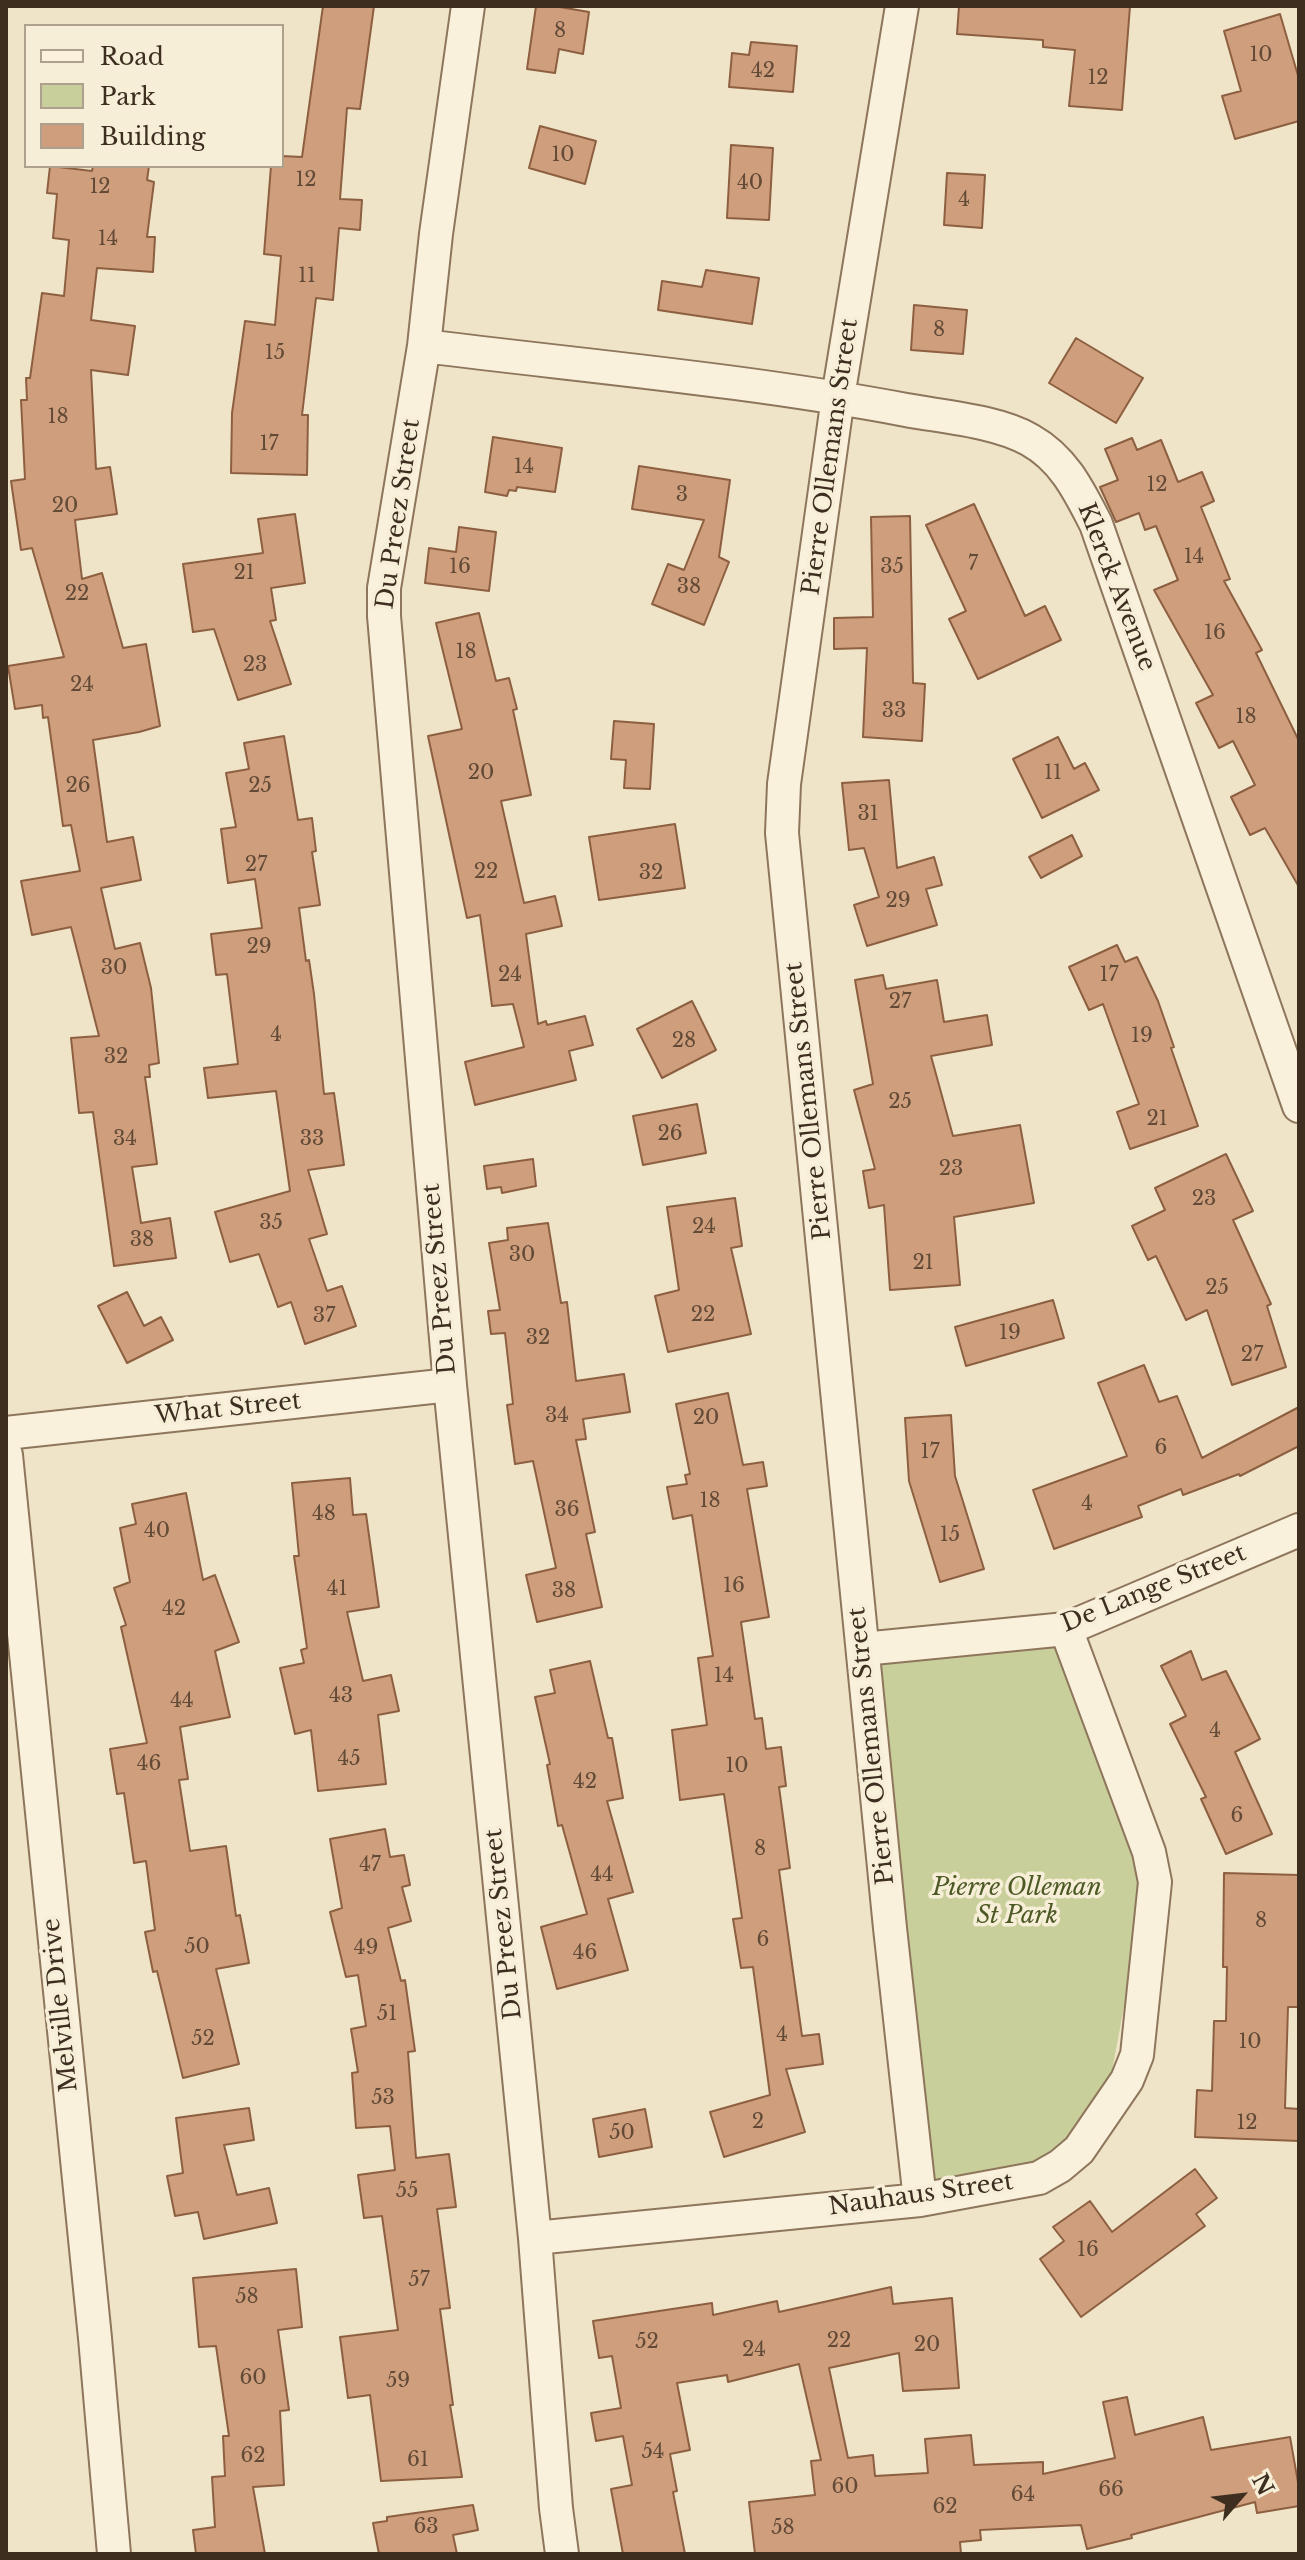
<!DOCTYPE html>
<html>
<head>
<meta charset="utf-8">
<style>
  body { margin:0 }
  #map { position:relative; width:1305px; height:2560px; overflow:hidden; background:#f0e4c8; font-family:"Libre Baskerville",serif }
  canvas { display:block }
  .frame { position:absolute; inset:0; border:8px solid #3d2e20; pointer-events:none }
  .legend { position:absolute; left:24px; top:24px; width:260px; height:144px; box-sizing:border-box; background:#f7eed8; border:2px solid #ada18e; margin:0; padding:10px 14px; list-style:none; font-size:24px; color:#3d2e20 }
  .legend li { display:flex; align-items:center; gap:16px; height:40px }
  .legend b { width:40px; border:2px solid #ada18e }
  .north { position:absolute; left:1201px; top:2456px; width:80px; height:80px; -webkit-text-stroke:6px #f7eed8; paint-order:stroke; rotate:62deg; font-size:22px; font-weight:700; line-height:32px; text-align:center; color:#3d2e20 }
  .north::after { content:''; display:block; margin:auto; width:28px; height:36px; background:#3d2e20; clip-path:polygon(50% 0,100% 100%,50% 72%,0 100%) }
</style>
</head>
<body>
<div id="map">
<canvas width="1305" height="2560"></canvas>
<div class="frame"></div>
<ul class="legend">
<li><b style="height:10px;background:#faf1dc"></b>Road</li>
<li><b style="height:22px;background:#c9cf9b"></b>Park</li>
<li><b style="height:22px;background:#cf9f7d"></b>Building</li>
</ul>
<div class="north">N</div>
</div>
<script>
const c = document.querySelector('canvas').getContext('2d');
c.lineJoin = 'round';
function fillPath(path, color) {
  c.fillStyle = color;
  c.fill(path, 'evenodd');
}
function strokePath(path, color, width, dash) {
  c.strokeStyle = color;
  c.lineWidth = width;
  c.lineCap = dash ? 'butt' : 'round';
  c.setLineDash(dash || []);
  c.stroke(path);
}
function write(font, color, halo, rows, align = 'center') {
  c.font = font + ' "Libre Baskerville",serif';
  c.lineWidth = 7;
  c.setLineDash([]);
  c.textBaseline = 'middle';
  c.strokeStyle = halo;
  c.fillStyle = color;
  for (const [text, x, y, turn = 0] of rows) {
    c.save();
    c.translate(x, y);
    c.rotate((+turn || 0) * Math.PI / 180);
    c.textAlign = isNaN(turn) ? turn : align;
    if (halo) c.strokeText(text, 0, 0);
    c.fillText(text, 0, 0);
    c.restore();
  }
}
fillPath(new Path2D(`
  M1059,1642L1145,1893L1112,2071L1055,2158L919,2190L866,1657Z`), '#c9cf9b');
const building = new Path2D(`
  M323,6H374L360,109L347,108L340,199L362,200L360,230L339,228L333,300L316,298L302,415H308L307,475L231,473L232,413L245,321L275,325L281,256L264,254L271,166H282V156L302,157Z
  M536,6H554L589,12L583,54L559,49L555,73L527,69Z
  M959,6H1130L1122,110L1069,106L1075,50L1043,47V40L957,34Z
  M1280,14L1299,79V121L1235,139L1222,96L1241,91L1224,31Z
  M751,42L797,46L793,92L729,87L732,53L749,55Z
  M540,126L596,141L585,184L529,168Z
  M731,145L773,148L769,220L727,218Z
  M50,166L92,171L93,166H149L147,180L154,182L147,237H155L153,272L97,268L91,320L135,326L128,375L91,370L96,469L110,467L117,514L75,520L82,579L102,573L123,648L146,644L160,726L139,732L93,740L107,842L133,837L141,880L101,888L115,949L140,943L151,988L159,1063L149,1065L150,1077H145L157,1164L132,1167L141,1223L170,1218L176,1258L114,1266L93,1112L79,1113L71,1038L99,1036L71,927L32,935L21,881L80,871L71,825L63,826L48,717L43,718L42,705L15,709L8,666L64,657L32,548L21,550L11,481L25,479L21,400H27L26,378H30L42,293L64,296L69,240L53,238L57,194L47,193Z
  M947,173L985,175L982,228L944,225Z
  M706,270L759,278L752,324L658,310L662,281L702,287Z
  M914,305L967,310L963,354L911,350Z
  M1076,338L1143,378L1116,423L1049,383Z
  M493,437L562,448L555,492L517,487L516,491L509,490L507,496L485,492Z
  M1132,438L1137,450L1161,440L1178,482L1202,472L1214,501L1201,507L1230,579L1224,581L1262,650L1256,653L1299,741V887L1265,828L1250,835L1231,797L1255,785L1233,741L1219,748L1196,703L1213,695L1154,590L1178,580L1156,526L1145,530L1139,513L1116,522L1100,487L1118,480L1105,449Z
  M639,466L730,480L719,557L729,562L704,625L652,604L668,564L684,570L704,520L632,509Z
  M974,504L1025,616L1045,606L1061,640L978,679L949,619L966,611L926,525Z
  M295,514L305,583L271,588L276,620L270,621L291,684L238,700L214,629L193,632L183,564L263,553L258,519Z
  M910,516L913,683L925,684L922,741L863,737L867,648L834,649V618L873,617L871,517Z
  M459,527L496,532L489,591L425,583L429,548L456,552Z
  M479,613L496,681L509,678L517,709L513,710L531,795L501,801L524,903L555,896L562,926L526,934L538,1024L546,1021L547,1025L585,1016L593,1045L569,1051L576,1080L475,1105L465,1062L524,1047L513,1004L492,1006L480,915L467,918L428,736L462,729L436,623Z
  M614,721L654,724L650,789L624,788L626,760L611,759Z
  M284,736L298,820L312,818L316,851L312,852L320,905L299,908L306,961L309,960L314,994L324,1094L334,1093L344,1165L308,1170L327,1234L309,1239L327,1291L342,1286L356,1326L305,1344L291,1302L278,1307L259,1254L230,1262L215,1212L290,1191L276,1091L208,1098L204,1068L238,1064L227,974L216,975L211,934L262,928L255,879L228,883L221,829L236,827L226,773L249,769L244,743Z
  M1058,737L1074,769L1085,763L1099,790L1042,818L1013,759Z
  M889,780L897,868L934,857L942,885L926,889L937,925L867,946L854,905L879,897L864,848L849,850L842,783Z
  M675,824L685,888L599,900L589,837Z
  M1072,835L1082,856L1041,878L1029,857Z
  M1117,945L1125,962L1137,957L1158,1001L1174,1047L1171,1048L1198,1126L1130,1149L1117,1112L1139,1104L1103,1004L1089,1010L1069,967Z
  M883,975L886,989L937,980L944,1022L987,1015L992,1045L931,1056L953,1136L1020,1125L1034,1203L954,1217L960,1285L890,1290L884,1205L869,1208L863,1171L875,1169L854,1090L873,1084L855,980Z
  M692,1001L716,1050L662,1078L637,1029Z
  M697,1104L706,1153L643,1165L633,1116Z
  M1226,1154L1253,1211L1233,1220L1271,1304L1267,1306L1286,1367L1232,1385L1207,1310L1186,1320L1156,1256L1148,1260L1132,1226L1165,1210L1155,1188Z
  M533,1159L536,1186L502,1193L501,1187L487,1189L484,1166Z
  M735,1198L742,1246L731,1248L751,1334L668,1352L655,1296L679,1290L667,1207Z
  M548,1223L561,1303L567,1302L576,1381L624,1374L630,1412L583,1419L586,1439L576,1440L595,1532L586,1534L602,1607L537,1622L526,1575L556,1568L533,1461L515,1464L507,1405L513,1404L505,1333L491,1334L488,1311L500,1310L489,1243L508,1240L507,1228Z
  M127,1292L144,1326L161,1317L173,1340L127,1363L98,1306Z
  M1053,1300L1064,1338L966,1366L955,1327Z
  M1144,1365L1159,1402L1177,1396L1202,1458L1299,1407V1446L1240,1476L1239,1474L1183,1495L1181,1489L1138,1506L1142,1517L1054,1549L1033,1490L1127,1456L1098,1383Z
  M728,1393L743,1465L763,1462L767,1486L747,1489L769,1617L741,1622L755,1719L762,1718L766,1749L781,1747L786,1786L779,1787L790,1868L779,1870L802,2036L819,2034L823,2064L786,2069L805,2132L724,2157L710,2112L770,2095L753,1967L741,1968L733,1919L742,1918L724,1794L680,1800L672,1730L707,1725L698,1658L713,1656L692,1515L673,1519L667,1487L687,1484L685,1475L690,1474L676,1404Z
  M951,1415L955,1476L984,1569L940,1582L909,1481L905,1418Z
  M350,1478L353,1515L366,1514L379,1607L347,1612L363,1681L391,1675L399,1711L378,1715L386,1784L318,1791L311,1730L295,1734L280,1668L304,1663L301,1650L307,1648L294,1556H299L292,1483Z
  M186,1493L203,1580L215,1575L239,1642L215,1651L230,1717L180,1727L188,1779L179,1780L190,1851L226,1846L236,1916L240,1915L249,1963L216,1969L239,2064L183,2078L157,1971L153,1972L145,1932L155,1930L146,1861L134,1863L124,1793L117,1794L110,1749L147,1743L121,1627L126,1625L114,1588L130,1582L120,1528L136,1524L132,1504Z
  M1191,1651L1202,1680L1226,1671L1260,1739L1235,1752L1272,1834L1226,1854L1201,1799L1206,1797L1170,1724L1186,1716L1161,1666Z
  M590,1661L608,1738H612L623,1798L607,1801L633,1892L608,1899L628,1970L557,1989L541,1927L587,1914L562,1825L558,1826L547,1765L550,1764L535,1697L555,1693L550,1670Z
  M385,1829L390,1857L404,1855L410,1885L402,1887L411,1921L388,1928L401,1981L405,1980L415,2051L408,2052L416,2158L449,2154L456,2207L437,2209L450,2308L440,2309L453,2405H450L462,2477L381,2481L370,2395L348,2398L340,2337L398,2330L382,2216L364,2218L358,2175L395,2170L390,2126L356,2128L352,2073L358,2072L351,2029L366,2026L358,1975L346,1977L330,1912L342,1908L330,1839Z
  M1224,1873L1299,1875V2007H1288L1285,2108L1299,2109V2141L1195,2137L1197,2090L1212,2091L1214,2021H1226L1227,1967H1223Z
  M249,2108L254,2140L224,2145L237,2195L269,2188L277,2223L204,2239L198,2212L175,2216L167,2176L183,2173L176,2118Z
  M645,2109L652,2147L599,2157L593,2119Z
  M1195,2169L1217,2198L1196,2214L1205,2226L1081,2317L1040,2259L1064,2241L1053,2227L1090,2201L1112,2232Z
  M296,2269L302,2327L278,2330L289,2410L280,2411L284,2485L253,2487L265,2554H196L193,2530L215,2527L212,2477L225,2476L223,2436H229L216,2346L199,2347L193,2278Z
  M891,2287L893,2304L952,2298L959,2388L903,2391L899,2353L829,2368L848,2458L873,2455L875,2476L928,2473L925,2439L971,2435L974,2465L1043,2462V2474L1115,2458L1103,2402L1127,2397L1135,2435L1203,2417L1211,2450L1290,2437L1299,2488V2506L1257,2513L1255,2502L1131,2535L1132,2538L1087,2549L1081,2525L980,2530L981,2540L960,2542L961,2554H755L749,2502L815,2495L811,2461L821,2460L799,2364L728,2382L727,2375L677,2383L690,2450L670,2454L677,2491L673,2492L685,2554H623L611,2489L632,2485L623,2436L596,2441L591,2413L621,2408L612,2356L599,2358L593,2321L712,2303L713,2315L777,2301L779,2312Z
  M473,2505L478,2530L453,2535L457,2554H379L373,2523L387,2521V2517Z`);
fillPath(building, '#cf9f7d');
strokePath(building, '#8d5f41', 2);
const street = new Path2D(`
  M468,6L436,234L424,346L384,588V616L450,1385L535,2238L556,2508L562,2554
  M902,6L838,397L784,784L782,833L890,1928L920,2200
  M424,346C584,366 747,380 906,410C944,417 997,421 1030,440C1064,459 1079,491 1096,524L1299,1106
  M6,1433L450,1385
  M6,1455L95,2338L114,2554
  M863,1649L1066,1629L1299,1530
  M535,2238L920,2200L1039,2178L1060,2166L1079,2150L1127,2080L1137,2055L1155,1882L1149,1852L1066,1629`);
strokePath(street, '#8d765c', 36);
strokePath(street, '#faf1dc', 32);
write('20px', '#624a37', null, [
  ["8",560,31],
  ["10",1261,55],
  ["42",763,71],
  ["12",1098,78],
  ["10",563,155],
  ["12",306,180],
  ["40",750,183],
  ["12",100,187],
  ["4",964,200],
  ["14",108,239],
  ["11",307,276],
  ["8",939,330],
  ["15",275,353],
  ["18",58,417],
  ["17",269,444],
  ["14",524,467],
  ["12",1157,485],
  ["3",682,495],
  ["20",65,506],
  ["14",1194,557],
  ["7",973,564],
  ["16",460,567],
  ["35",892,567],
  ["21",244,573],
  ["38",689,587],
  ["22",77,594],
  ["16",1215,633],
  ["18",466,652],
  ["23",255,665],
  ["24",82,685],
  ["33",894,711],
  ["18",1246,717],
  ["20",481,773],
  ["11",1053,773],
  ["26",78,786],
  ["25",260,786],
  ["31",868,814],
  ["27",256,865],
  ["22",486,872],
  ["32",651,873],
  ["29",898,901],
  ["29",259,947],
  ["30",114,968],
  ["24",510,975],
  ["17",1109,975],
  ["27",900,1002],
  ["4",276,1035],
  ["19",1142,1036],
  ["28",684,1041],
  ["32",116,1057],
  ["25",900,1102],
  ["21",1157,1119],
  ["26",670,1134],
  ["34",125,1139],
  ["33",312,1139],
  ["23",951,1169],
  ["23",1204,1199],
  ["35",271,1223],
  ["24",704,1227],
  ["38",142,1240],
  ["30",522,1255],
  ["21",923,1263],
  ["25",1217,1288],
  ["22",703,1315],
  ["37",324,1316],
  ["19",1010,1333],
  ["32",538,1338],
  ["27",1252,1355],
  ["34",557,1416],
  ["20",706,1418],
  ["6",1161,1448],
  ["17",930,1452],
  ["18",710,1501],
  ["4",1087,1504],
  ["36",567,1510],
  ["48",324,1514],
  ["40",157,1531],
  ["15",950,1535],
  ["16",734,1586],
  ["41",337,1589],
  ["38",564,1591],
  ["42",174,1609],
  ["14",724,1676],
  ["43",341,1696],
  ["44",182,1701],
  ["4",1215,1731],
  ["45",349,1759],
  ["46",149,1764],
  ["10",737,1766],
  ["42",585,1782],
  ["6",1237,1816],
  ["8",760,1849],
  ["47",370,1865],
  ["44",602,1875],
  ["8",1261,1921],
  ["6",763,1940],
  ["50",197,1947],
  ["49",366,1948],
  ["46",585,1953],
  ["51",387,2014],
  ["4",782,2035],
  ["52",203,2039],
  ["10",1250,2042],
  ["53",383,2098],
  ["2",758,2122],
  ["12",1247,2123],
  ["50",622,2133],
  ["55",407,2191],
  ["16",1088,2250],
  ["57",419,2280],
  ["58",247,2297],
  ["22",839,2341],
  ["52",647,2342],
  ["20",927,2345],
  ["24",754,2350],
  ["60",253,2378],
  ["59",398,2381],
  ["54",653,2452],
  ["62",253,2456],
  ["61",418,2460],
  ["60",845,2487],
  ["66",1111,2490],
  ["64",1023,2495],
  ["62",945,2507],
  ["63",426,2527],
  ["58",783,2528]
]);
write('24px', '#3d2e20', '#f7eed8', [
  ["Pierre Ollemans Street",831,457,-82],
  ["Du Preez Street",399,514,-82],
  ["Klerck Avenue",1116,587,69],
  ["Pierre Ollemans Street",809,1101,-96],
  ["Du Preez Street",440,1279,-95],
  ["What Street",228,1409,-6],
  ["De Lange Street",1154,1589,-22],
  ["Pierre Ollemans Street",872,1746,-96],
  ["Du Preez Street",504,1924,-96],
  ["Melville Drive",61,2005,-96],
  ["Nauhaus Street",921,2195,-8]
]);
write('italic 24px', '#4d5a26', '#f7eed8', [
  ["Pierre Olleman",1017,1888],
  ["St Park",1017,1916]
]);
</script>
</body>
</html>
